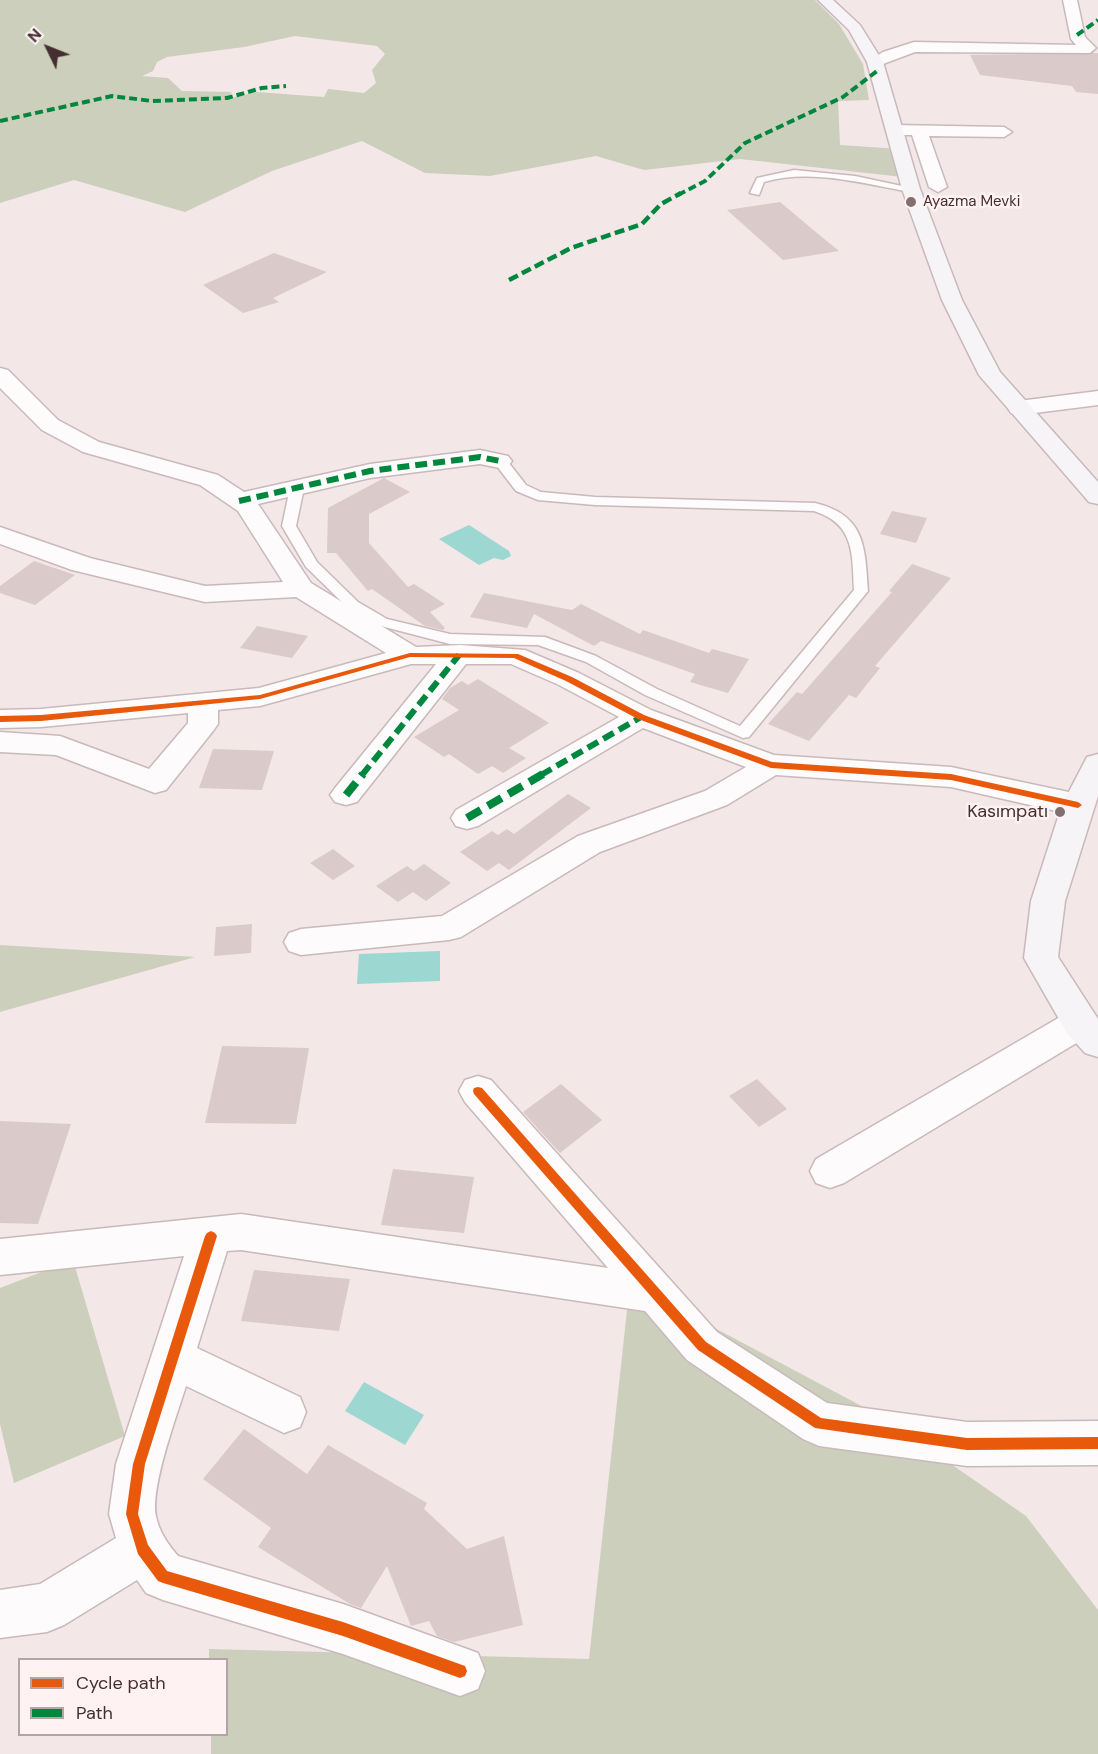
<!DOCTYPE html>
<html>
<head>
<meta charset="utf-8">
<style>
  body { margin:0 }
  #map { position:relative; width:1098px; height:1754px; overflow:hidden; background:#f3e7e8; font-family:"DM Sans",sans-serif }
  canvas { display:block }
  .legend { position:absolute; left:18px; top:1658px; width:210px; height:78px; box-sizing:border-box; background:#fef2f3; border:2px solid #b4a4a6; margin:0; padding:8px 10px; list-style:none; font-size:18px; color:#452e32 }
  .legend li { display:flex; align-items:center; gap:12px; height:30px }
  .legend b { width:30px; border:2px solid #b4a4a6 }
  .north { position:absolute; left:18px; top:18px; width:60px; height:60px; -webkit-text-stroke:4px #fef2f3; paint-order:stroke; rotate:313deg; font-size:16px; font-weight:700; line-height:24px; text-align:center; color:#452e32 }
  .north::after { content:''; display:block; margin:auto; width:21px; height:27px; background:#452e32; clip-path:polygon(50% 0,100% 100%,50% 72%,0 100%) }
</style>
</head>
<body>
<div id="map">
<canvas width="1098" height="1754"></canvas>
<ul class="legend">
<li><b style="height:8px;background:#e8590c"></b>Cycle path</li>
<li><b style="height:8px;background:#00873e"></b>Path</li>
</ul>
<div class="north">N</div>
</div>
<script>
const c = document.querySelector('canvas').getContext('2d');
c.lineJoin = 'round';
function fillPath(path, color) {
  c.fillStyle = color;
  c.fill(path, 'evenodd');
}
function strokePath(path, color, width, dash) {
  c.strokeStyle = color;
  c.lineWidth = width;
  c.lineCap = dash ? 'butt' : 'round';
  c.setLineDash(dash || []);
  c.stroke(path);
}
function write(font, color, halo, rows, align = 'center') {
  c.font = font + ' "DM Sans",sans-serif';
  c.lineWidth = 5;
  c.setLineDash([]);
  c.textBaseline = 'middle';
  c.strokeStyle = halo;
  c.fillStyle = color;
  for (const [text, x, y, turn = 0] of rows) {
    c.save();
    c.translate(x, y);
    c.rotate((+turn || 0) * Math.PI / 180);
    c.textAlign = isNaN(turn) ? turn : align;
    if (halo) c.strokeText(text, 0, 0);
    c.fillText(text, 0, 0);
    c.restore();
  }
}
fillPath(new Path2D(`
  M0,0H815L839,24L863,64L869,100L838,101L840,145L900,149L903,177L740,159L644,170L596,156L490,176L425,173L362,141L272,171L185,212L74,180L0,203ZM295,36L377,46L385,54L372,70L376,83L364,93L328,89L324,97L257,92L226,99L232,92L182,91L168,78L142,76L153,71L157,62L167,57L244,47Z
  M0,945L195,957L0,1012Z
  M73,1260L125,1436L14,1483L0,1424V1288Z
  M630,1283L886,1419L1026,1516L1098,1610V1754H211V1735L226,1734V1660L209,1659V1649L589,1659Z`), '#cbcfbb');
fillPath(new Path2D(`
  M469,525L509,551L511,556L503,560L494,558L479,565L439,539Z
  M440,951V981L357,984L359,954Z
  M364,1382L424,1415L405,1445L345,1411Z`), '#9cd7d1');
fillPath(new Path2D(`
  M1093,53H1098V94L1076,92L1072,86L980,75L970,55Z
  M780,202L817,233L839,251L783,260L727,210Z
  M274,253L327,272L273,298L279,302L243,313L203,285Z
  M384,478L410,492L369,514V543L408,587L414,584L445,604L430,612L445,628L443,630L425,626L372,589L368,591L336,553H327L328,508Z
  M892,511L927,518L916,543L880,534Z
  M34,561L75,575L35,605L0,593V586Z
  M912,564L951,578L875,666L880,668L856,698L849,695L809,741L768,724L797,692L802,694L892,592L889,591Z
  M484,593L572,610L581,604L640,634L643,630L709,653L712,649L749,659L728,693L690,682L695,674L601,641L594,646L534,614L527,628L470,617Z
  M257,626L308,636L292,658L240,648Z
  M478,679L549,723L509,748L526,758L503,773L492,766L478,774L449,754L444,757L414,737L459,710L442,699L450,688L462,681L468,685Z
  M213,749L274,751L262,790L199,788Z
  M568,794L591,808L509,870L499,863L487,871L460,852L492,831L498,835L507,829L514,834Z
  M333,849L355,866L333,880L310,863Z
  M424,864L451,883L426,901L413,892L398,902L376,886L407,866L414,871Z
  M252,924L251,953L214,956L216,927Z
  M222,1046L309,1048L296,1124L205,1123Z
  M757,1079L787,1109L759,1127L729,1096Z
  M561,1084L602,1120L560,1153L523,1112Z
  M0,1121L71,1124L38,1224L0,1223Z
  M393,1169L474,1177L464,1233L381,1225Z
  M254,1270L350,1279L339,1331L241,1321Z
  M244,1429L307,1474L328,1445L427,1503L424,1509L467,1549L504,1536L523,1625L454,1642L437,1636L429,1621L411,1626L387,1566L361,1608L350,1604L258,1547L271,1528L203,1479Z`), '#dacac9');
const lane = new Path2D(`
  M794,170L855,176L916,189L911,192C864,184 811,168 764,182L759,195L750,193L757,178Z
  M500,457L505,458L526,485L541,492L595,497L815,503C865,515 865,546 868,591L749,737L743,738L645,695L586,662L538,645L450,644L377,625L348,608L306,567L282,526L290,488L292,485H302L304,488L296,526L317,562L358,602L387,619L450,634L545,637L596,656L657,689L740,726L854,590C852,554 855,524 814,511L595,505L538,500L516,491L493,461Z`);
const street = new Path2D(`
  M1063,0H1077L1085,37L1096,48L1090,53L915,52L875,67L867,62L883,52L914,42L1076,45L1071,39Z
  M894,125L1004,127L1012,132L1004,137L929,136L947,187L938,192L929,187L912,135H894L886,130Z
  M0,368L8,370L58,420L99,442L218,475L244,492L370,464L480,450L508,456L512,461L508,466L500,468L480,464L370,478L258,504L311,583L416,647L460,645L525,650L579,673L651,710L774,755L951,767L1078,794L1089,798L1094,805L1089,812L1078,816L951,787L776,775L727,805L600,852L461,937L449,940L301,955L289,951L284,942L289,933L301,929L442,916L578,836L705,791L746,767L643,728L478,826L467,829L456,826L451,818L456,810L619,717L559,685L511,664H466L357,802L346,805L335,802L330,795L335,788L436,664H411L260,706L218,710V724L213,731L166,790L155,793L56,755L0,752V732L60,736L149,769L188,723V713L41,727L0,728V710L41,709L259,688L386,653L296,597L205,602L72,570L0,544V527L90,558L205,586L283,582L238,511L200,485L83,452L42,430L0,388Z
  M1098,391V405L1019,415L1011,413L1008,408L1011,403L1019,401Z
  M1080,1009L1093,1013L1098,1023L1093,1033L844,1183L830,1188L816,1183L810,1171L816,1159L1067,1013Z
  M478,1076L491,1080L717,1332L827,1403L967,1422L1098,1421V1465L967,1466L819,1446L803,1439L687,1360L645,1311L241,1250L227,1251L197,1348L300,1397L306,1412L300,1427L284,1433L186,1386C177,1415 150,1488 156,1516C159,1532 168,1544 178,1556L343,1604L478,1653L485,1671L478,1689L460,1696L343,1654L163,1600L146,1593L137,1580L64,1625L47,1632L0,1638V1590L40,1584L116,1538L109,1514L116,1464L184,1256L0,1275V1239L241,1214L608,1268L465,1102L459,1091L465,1080Z`);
const secondary = new Path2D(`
  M818,0H833L860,25L883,62L920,189L962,300L1000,372L1098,482V504L1089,502L979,375L942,300L902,189L867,62L849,30Z
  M1098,754V796L1065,901L1058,957L1098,1019V1057L1085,1053L1067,1033L1024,958L1031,901L1062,805L1087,757Z`);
strokePath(lane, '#c9b9bb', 3);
strokePath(street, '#c9b9bb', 3);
strokePath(secondary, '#c9b9bb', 3);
fillPath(lane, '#fdfbfc');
fillPath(street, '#fdfbfc');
fillPath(secondary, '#f7f4f7');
strokePath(new Path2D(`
  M1077,35L1098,20
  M0,121L112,96L152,101L227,98L262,88L286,86
  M678,195L705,181L745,143L843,97L877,71`), '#00873e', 4, [8, 4]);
strokePath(new Path2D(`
  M509,280L571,248L642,224L661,204L681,193`), '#00873e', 4.5, [10, 4.5]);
strokePath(new Path2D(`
  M239,501L370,471L480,457L500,461
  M362,775L459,655
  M541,775L641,717`), '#00873e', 6, [12, 6]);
strokePath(new Path2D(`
  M346,795L363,774
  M467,818L543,774`), '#00873e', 8, [16, 8]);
fillPath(new Path2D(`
  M410,653L518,654L572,677L644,715L772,762L951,774L1078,802L1082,805L1078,808L951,780L771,768L638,719L566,681L514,658L410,657L260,699L41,721L0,722V716L41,715L260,695Z
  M478,1087L482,1088L706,1342L821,1418L967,1438L1098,1437V1449L967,1450L815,1428L698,1350L474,1094L473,1091L474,1088Z
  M211,1231L215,1233L217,1236L145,1464L138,1514L148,1545L167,1571L343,1622L465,1666L467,1671L465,1676L460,1678L343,1636L163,1583L158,1581L138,1554L126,1514L133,1464L205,1236L207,1233Z`), '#e8590c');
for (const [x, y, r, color] of [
  [911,202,6,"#826f72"],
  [1060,812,6,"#826f72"]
]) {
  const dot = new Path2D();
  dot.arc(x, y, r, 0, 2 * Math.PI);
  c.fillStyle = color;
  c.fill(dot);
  strokePath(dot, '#fef2f3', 2);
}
write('15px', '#452e32', '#fef2f3', [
  ["Ayazma Mevki",923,202]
], 'left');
write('18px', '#452e32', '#fef2f3', [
  ["Kasımpatı",1048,812]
], 'right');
</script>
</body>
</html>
